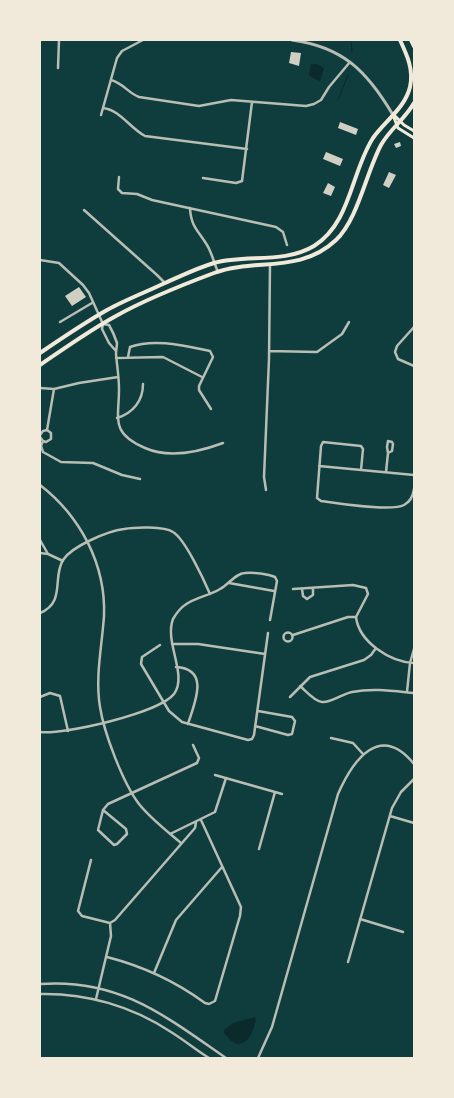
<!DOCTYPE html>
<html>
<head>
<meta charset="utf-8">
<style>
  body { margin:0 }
  #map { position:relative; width:454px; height:1098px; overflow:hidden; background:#0f3d3e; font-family:Rubik,sans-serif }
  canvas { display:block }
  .frame { position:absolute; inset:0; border:41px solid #f1e9da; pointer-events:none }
</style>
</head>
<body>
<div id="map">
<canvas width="454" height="1098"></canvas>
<div class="frame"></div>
</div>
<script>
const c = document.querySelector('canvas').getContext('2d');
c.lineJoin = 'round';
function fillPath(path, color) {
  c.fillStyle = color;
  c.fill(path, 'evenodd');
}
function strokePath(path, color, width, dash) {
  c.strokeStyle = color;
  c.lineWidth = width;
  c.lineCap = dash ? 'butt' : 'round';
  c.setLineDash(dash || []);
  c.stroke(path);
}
fillPath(new Path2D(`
  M311,64H317L324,68L320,81L313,78L309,75Z
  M255,1017L256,1020C253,1030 250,1044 237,1044L230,1040L224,1033V1030L233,1023Z`), '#0a2a2b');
strokePath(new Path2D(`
  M351,40L352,52
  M338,100L348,75`), '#0a2a2b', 1);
fillPath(new Path2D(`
  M291,52L301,53L299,66L289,63Z
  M340,122L358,129L356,135L338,128Z
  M400,142L401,146L396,148L394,144Z
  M326,152L343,159L340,166L323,159Z
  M389,172L396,175L389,188L383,185Z
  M328,183L335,187L331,196L323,193Z
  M79,287L86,297L72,306L65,296Z`), '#cfcfc3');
strokePath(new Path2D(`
  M58,68L59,40
  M111,80C123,83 128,93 139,97L199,106L231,100L306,106L314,104L321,100L329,87L350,62
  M103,108C120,110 130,128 145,136L247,149
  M101,115L117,58L122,51L143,40
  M119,177L118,189L122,193L137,194L152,200L276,227L283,232L287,245
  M203,178L236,183L242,181L252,102
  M190,208C191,227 198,230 207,245C212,253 214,263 218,272
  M84,210L157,275L165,283
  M40,260L59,263L83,285L89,293L103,324L102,329L109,343L116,351
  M60,322L92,303
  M103,324L109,325C112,330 115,337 117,343C117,346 116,350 116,354C117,366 119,377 119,389C119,419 110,433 145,448C170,459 199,452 223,443
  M414,327L397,346L395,352L398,359L414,366
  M269,351L317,352L342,334L349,322
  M128,357L130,347C155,338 185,346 210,351L213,357L199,386V390L211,409
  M116,358L163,357L202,377
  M40,388L54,389L79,383L118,377
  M117,418C133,413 143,401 143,384
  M47,430L54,389
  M40,435L43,431L47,430L51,433V439L46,442L43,441L40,437
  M43,441L41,446L43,452L61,462L93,463L122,475L140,479
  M388,441L392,442L393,444L392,451L388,453L387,447Z
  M319,466L414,475
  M361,470L363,449L361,446L323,442L321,446L317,498L321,501C338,503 391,512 404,505C410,502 413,496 414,489
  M386,472L388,453
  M40,485C80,516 106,564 104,616C102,646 95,677 100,707C104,733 123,783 139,804C151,819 167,831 181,843
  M266,490L264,477L269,359L270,265
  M40,540L48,554L40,553
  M48,554L63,561
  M229,583L274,591
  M293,589L353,585L366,588L368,594L356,617C359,642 390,662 414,663
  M302,589L303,596L307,599L313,595V588
  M40,613C66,602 52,578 63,560C72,546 108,531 124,529C135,527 164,526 173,532C185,539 204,580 210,594
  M283.5 637a4.5 4.5 0 1 1 9 0a4.5 4.5 0 1 1-9 0Z
  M293,635L348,617H356
  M172,644H198L265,654
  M160,645L142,657L141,664L169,711L182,722L248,740L252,739L254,735L268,633
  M176,667C211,669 194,704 188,724
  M300,686C306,691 314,701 322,702C331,703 342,694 352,692C373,688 393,691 414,693
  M407,692L410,663L414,649
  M40,697L50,693L60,696L68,731
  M290,697L310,677L364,660L371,655L376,648
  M255,726L288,735L292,734L295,721L292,717L258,711
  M40,732C64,735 159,713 174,694C188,675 164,642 173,619C176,614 180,608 185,605C196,597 209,596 220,589C228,585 236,573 245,573C253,572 268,574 275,577L277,581L270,620
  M331,738L353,743L363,754
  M215,775L282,794
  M103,810L108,804L197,763L199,758L193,745
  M103,810L126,829L127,834L117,844L114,845L98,830Z
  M390,816L414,823
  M170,834L215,812L226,778
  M259,849L275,792
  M91,860L78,911L82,916L110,923
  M360,919L403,932
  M110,923L115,920L195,828L196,822
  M107,957C142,966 175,981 205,1003L209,1004L215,1001L240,916L241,907L201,820
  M348,962L392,808L401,792L414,779
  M154,973L176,920L222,867
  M40,984C119,978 165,1016 226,1058
  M40,994C86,993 132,1006 171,1032C184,1040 196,1050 209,1058
  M96,999L111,936L110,923
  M258,1058L272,1027L338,794C353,760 380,722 414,764`), '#b8beb3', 2.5);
strokePath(new Path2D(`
  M292,40C343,47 367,71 393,115`), '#b8beb3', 3);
strokePath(new Path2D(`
  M393,115L398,128L414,138
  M395,116L404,125L414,131`), '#f1e9da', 3);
strokePath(new Path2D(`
  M411,40L414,46
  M40,353C62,338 84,323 107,310C125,300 146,292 165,283C181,276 197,268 214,263C246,254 284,264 314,246C351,223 351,172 373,138C385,121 405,108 410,87C414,70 407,55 400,40
  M40,365C65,348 90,330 116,316C146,299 182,285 214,273C255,258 300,274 336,240C358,219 366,173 381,145C390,129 405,119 414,103`), '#f1e9da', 4);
</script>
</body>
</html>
